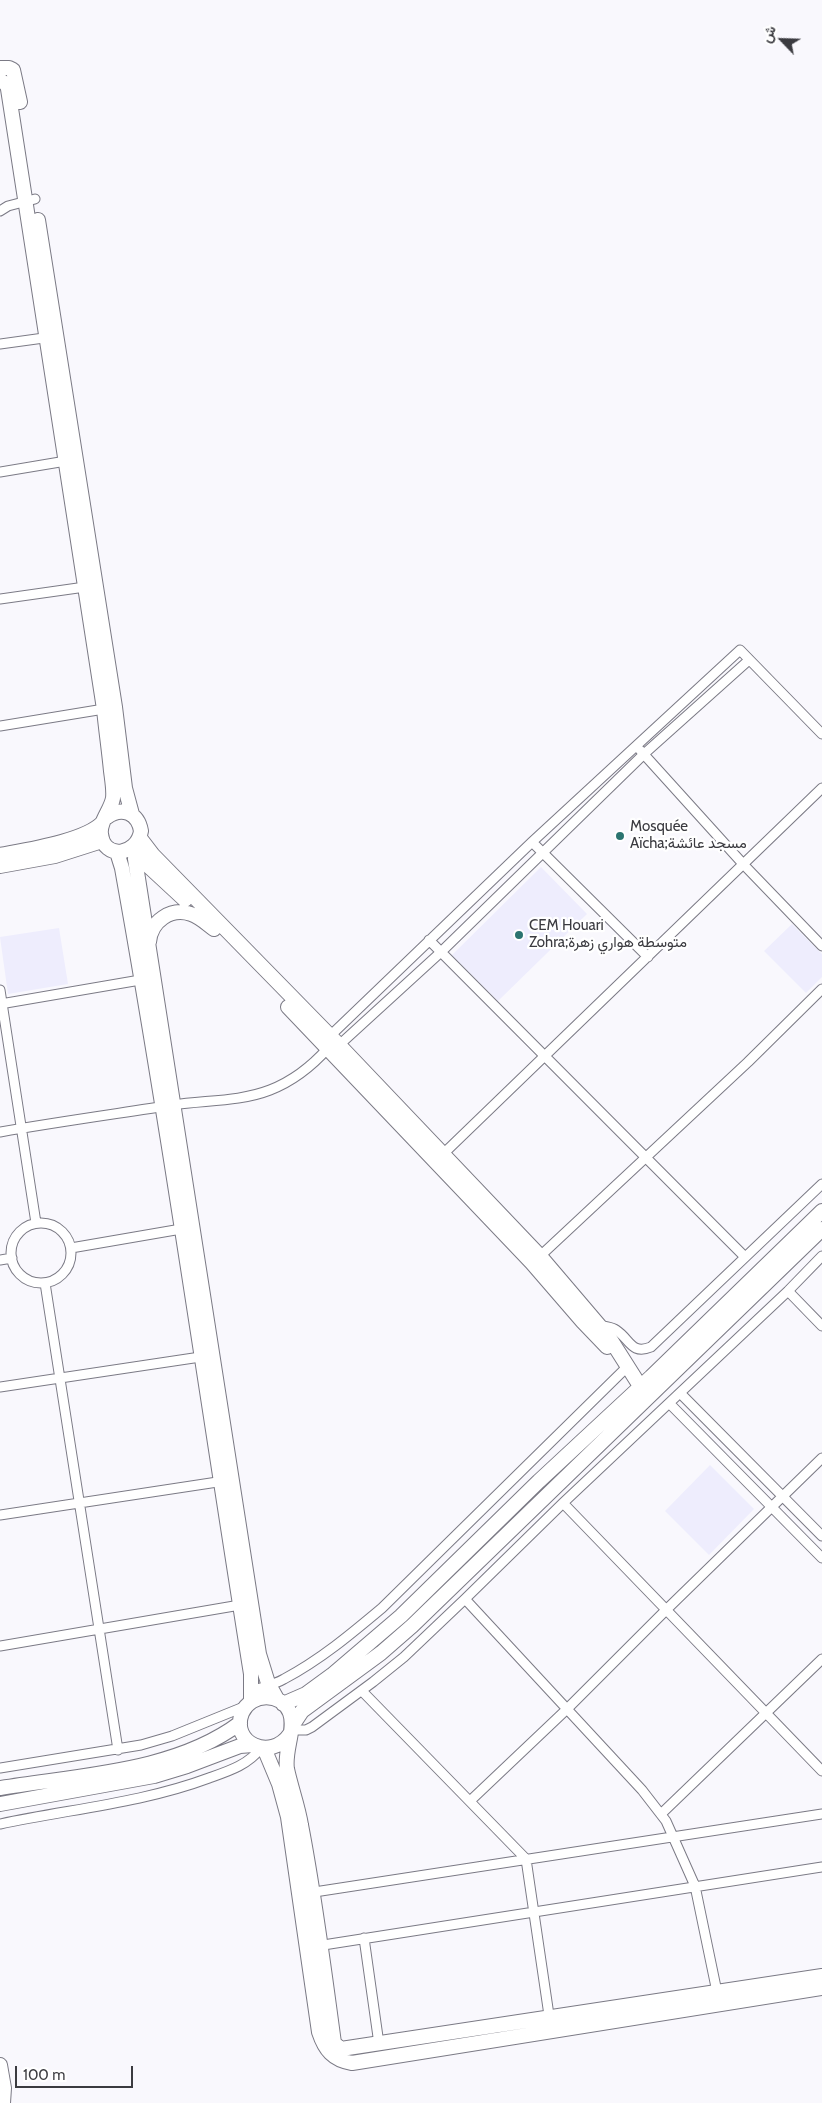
<!DOCTYPE html>
<html>
<head>
<meta charset="utf-8">
<style>
  body { margin:0 }
  #map { position:relative; width:822px; height:2103px; overflow:hidden; background:#f9f8fd; font-family:Cabin,Vazirmatn,sans-serif }
  canvas { display:block }
  .north { position:absolute; left:757px; top:15px; width:50px; height:50px; -webkit-text-stroke:4px #fff; paint-order:stroke; rotate:294deg; font-size:14px; font-weight:700; line-height:20px; text-align:center; color:#3b3b40 }
  .north::after { content:''; display:block; margin:auto; width:18px; height:22px; background:#3b3b40; clip-path:polygon(50% 0,100% 100%,50% 72%,0 100%) }
  .scale { position:absolute; left:15px; top:2066px; width:118px; height:22px; box-sizing:border-box; border:2px solid #3b3b40; border-top:0; padding-left:6px; font-size:15px; line-height:18px; white-space:nowrap; color:#3b3b40; -webkit-text-stroke:4px #fff; paint-order:stroke }
</style>
</head>
<body>
<div id="map">
<canvas width="822" height="2103"></canvas>
<div class="north">ش</div>
<div class="scale">100 m</div>
</div>
<script>
const c = document.querySelector('canvas').getContext('2d');
c.lineJoin = 'round';
function fillPath(path, color) {
  c.fillStyle = color;
  c.fill(path, 'evenodd');
}
function strokePath(path, color, width, dash) {
  c.strokeStyle = color;
  c.lineWidth = width;
  c.lineCap = dash ? 'butt' : 'round';
  c.setLineDash(dash || []);
  c.stroke(path);
}
function write(font, color, halo, rows, align = 'center') {
  c.font = font + ' Cabin,Vazirmatn,sans-serif';
  c.lineWidth = 4.5;
  c.setLineDash([]);
  c.textBaseline = 'middle';
  c.strokeStyle = halo;
  c.fillStyle = color;
  for (const [text, x, y, turn = 0] of rows) {
    c.save();
    c.translate(x, y);
    c.rotate((+turn || 0) * Math.PI / 180);
    c.textAlign = isNaN(turn) ? turn : align;
    if (halo) c.strokeText(text, 0, 0);
    c.fillText(text, 0, 0);
    c.restore();
  }
}
fillPath(new Path2D(`
  M541,867L587,914L498,1001L452,955Z
  M792,924L822,954V977L806,993L764,951Z
  M59,928L68,984L8,994L0,937Z
  M710,1465L754,1509L709,1555L665,1511Z`), '#eeedfd');
const street = new Path2D(`
  M0,211L8,206L35,199
  M0,344L51,337
  M0,472L66,461
  M0,599L85,587
  M0,726L104,709
  M640,750L744,865L822,946
  M532,842L648,957
  M429,940L745,1257
  M0,990L36,1223
  M0,1004L146,979
  M329,1040L330,1036L532,842L740,650L822,734
  M337,1047L441,952L644,754L749,660
  M0,1132C57,1122 115,1114 173,1105C205,1100 239,1102 270,1090C293,1081 312,1066 328,1048
  M439,1158L822,788
  M11 1253a30 30 0 1 1 60 0a30 30 0 1 1-60 0Z
  M71,1248L187,1228
  M537,1259L748,1062L822,989
  M0,1260L12,1258
  M45,1283L118,1750
  M788,1291L822,1326
  M600,1325C605,1327 612,1327 616,1330C630,1339 631,1355 651,1347L822,1184
  M0,1387L207,1356
  M681,1394L822,1536
  M670,1404L822,1558
  M563,1503L822,1771
  M0,1515L224,1481
  M465,1599L642,1790L666,1821L695,1886L717,1992
  M0,1646L240,1605
  M251,1691C262,1687 274,1685 284,1679C320,1660 351,1634 382,1608L627,1367
  M362,1691L526,1859L550,2022
  M291,1730H306L312,1727L373,1682L404,1657L465,1599L563,1503L788,1291L822,1256
  M0,1768L141,1745L172,1736L246,1706
  M470,1801L567,1709L666,1610L822,1458
  M661,1814L822,1659
  M0,1824C70,1809 142,1803 209,1778C229,1771 248,1765 261,1748
  M308,1893L822,1814
  M364,1938L379,2044
  M317,1946L822,1867`);
const secondary = new Path2D(`
  M0,68H9L13,70L20,102
  M0,80L7,85L8,89L104,709C106,730 109,750 111,771C112,779 114,790 113,798C111,810 99,822 101,834C104,860 137,856 141,831C138,813 122,806 107,817
  M38,220L115,707L125,788L132,814
  M140,838L153,855L340,1046L540,1256L609,1337L640,1386
  M136,845L135,859L259,1654L268,1683L277,1699
  M131,850L185,900
  M117,852L122,868C170,1135 208,1405 251,1674V1702
  M0,855C26,850 86,841 103,822
  M0,866L55,856L102,841
  M149,942C151,921 171,907 191,914C200,917 207,924 214,929
  M288,1007L532,1263L583,1322L607,1347
  M283,1704L306,1694L332,1675L401,1616L539,1481L651,1377L822,1211
  M292,1726L302,1711L381,1653L412,1626L822,1229
  M290,1734C271,1762 230,1743 242,1713C251,1692 282,1692 290,1713C296,1729 284,1751 287,1769C291,1788 298,1806 301,1825C315,1897 324,1970 334,2043L341,2049L822,1976
  M264,1748L279,1784L288,1817L319,2032C325,2050 333,2060 352,2063L822,1988
  M0,1788C79,1775 175,1772 240,1723
  M0,1804L154,1776L187,1766L240,1746L253,1745
  M0,2065L4,2088L3,2103`);
strokePath(street, '#7b7a85', 11);
strokePath(secondary, '#7b7a85', 16);
strokePath(street, '#fff', 9);
strokePath(secondary, '#fff', 14);
for (const [x, y, r, color] of [
  [620,836,5,"#2b7470"],
  [519,935,5,"#2b7470"]
]) {
  const dot = new Path2D();
  dot.arc(x, y, r, 0, 2 * Math.PI);
  c.fillStyle = color;
  c.fill(dot);
  strokePath(dot, '#fff', 2);
}
write('15px', '#3b3b40', '#fff', [
  ["Mosquée",630,827],
  ["Aïcha;مسجد عائشة",630,844],
  ["CEM Houari",529,926],
  ["Zohra;متوسطة هواري زهرة",529,943]
], 'left');
</script>
</body>
</html>
